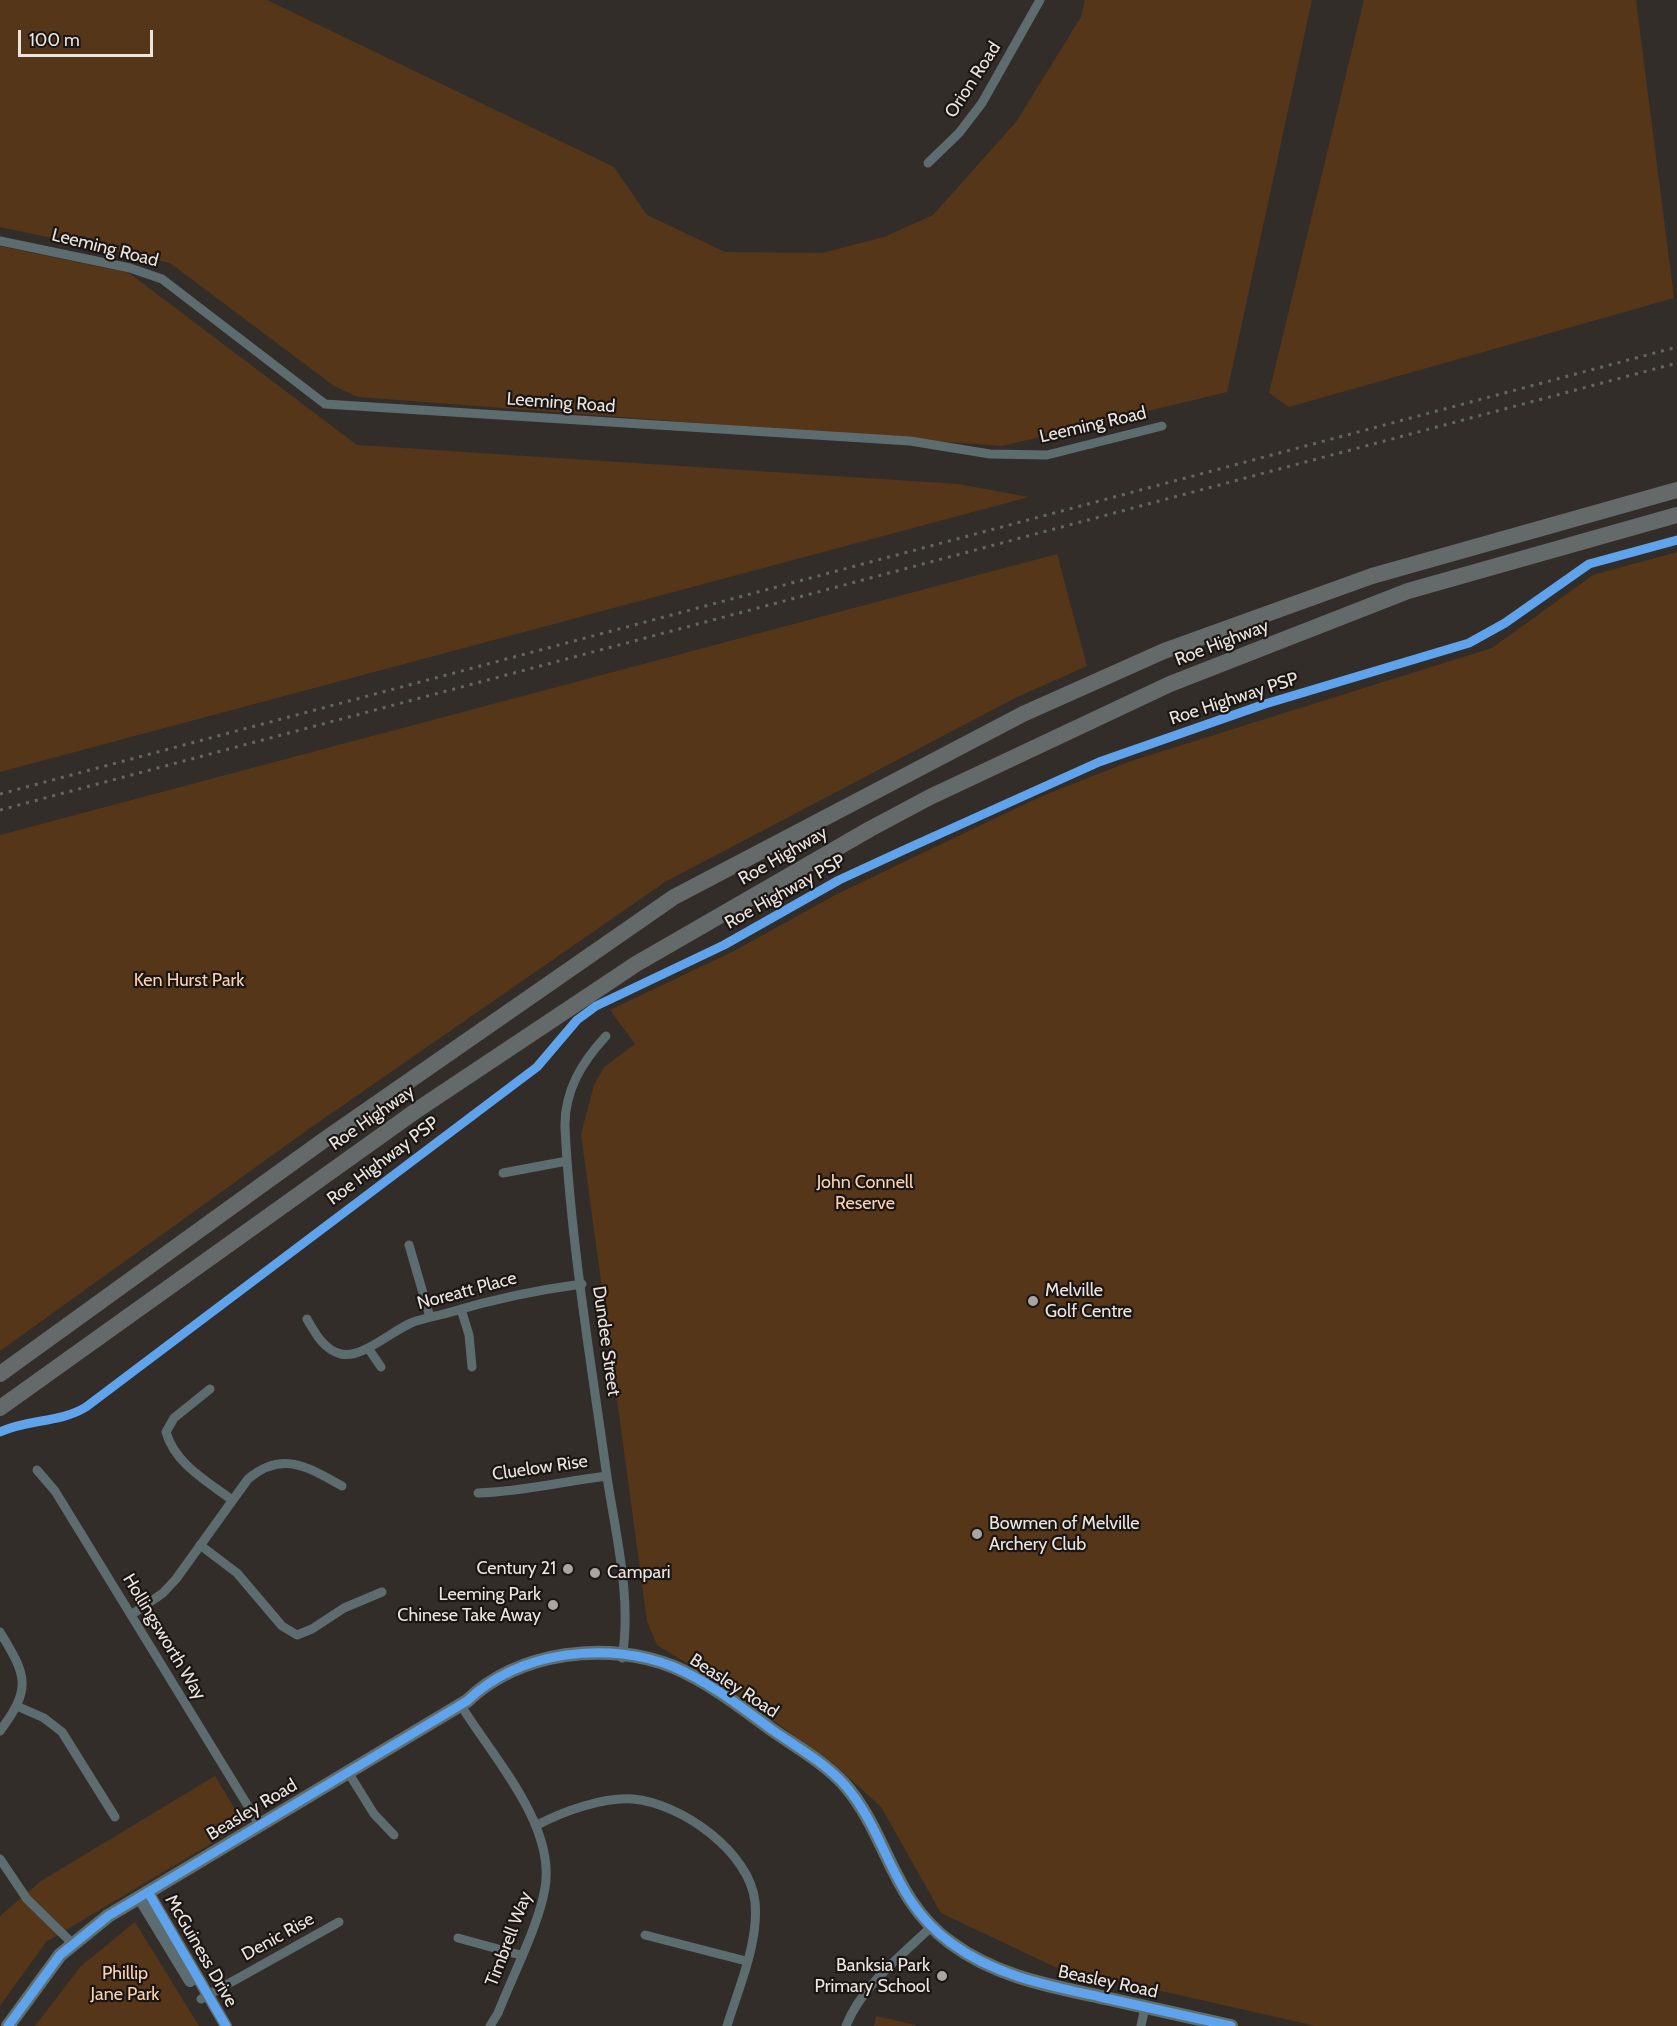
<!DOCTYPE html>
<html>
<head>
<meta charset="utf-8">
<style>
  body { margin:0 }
  #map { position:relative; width:1677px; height:2026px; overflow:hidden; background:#322d29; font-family:Cabin,sans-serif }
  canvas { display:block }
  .scale { position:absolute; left:18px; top:30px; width:135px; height:27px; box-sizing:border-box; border:3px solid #ebe5e0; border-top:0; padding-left:8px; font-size:18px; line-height:21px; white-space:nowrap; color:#ebe5e0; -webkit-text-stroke:4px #1b1613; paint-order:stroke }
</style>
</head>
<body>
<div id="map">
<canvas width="1677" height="2026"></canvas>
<div class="scale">100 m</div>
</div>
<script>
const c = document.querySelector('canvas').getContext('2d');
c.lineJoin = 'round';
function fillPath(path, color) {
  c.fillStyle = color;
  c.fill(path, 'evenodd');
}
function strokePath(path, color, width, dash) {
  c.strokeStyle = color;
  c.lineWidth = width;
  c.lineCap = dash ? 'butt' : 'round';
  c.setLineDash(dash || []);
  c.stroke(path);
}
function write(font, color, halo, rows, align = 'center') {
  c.font = font + ' Cabin,sans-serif';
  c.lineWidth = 4.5;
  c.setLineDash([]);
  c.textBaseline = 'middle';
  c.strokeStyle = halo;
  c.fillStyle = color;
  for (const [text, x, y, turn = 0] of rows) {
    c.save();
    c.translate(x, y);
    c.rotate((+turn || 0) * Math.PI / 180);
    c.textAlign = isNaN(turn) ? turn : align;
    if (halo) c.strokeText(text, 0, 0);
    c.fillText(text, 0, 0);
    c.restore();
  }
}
fillPath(new Path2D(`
  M0,0H267L614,167L647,215L725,252L822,253L884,237L933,215L1016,122L1081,17L1085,0H1312L1227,392L1002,446L358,397L334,386L170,263L0,227Z
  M1364,0H1636L1674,298L1289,407L1269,393Z
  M0,246L129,273L357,445L958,484L1029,497L0,772Z
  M1677,552V2026H1316L1055,1967L941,1913L881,1807L834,1764L732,1691L657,1645L647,1621L581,1134L594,1085L604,1067L635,1044L610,1010L734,951L837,894L1040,797L1131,761L1492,648L1593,575Z
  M1057,554L1087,666L1015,698L665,882L313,1126L0,1351V835Z
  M215,1776L244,1824L46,1942L0,2006V1916L41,1881Z
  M135,1922L199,2026H35L81,1966Z
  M876,2016L916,2025L915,2026H874Z`), '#553619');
strokePath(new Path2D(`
  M928,163L959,133L982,103L1040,0
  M0,241L130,268L162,279L325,404L910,441L990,454L1047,455L1162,426
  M606,1036C582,1062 564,1091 565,1128C571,1244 591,1362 607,1477C616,1536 632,1599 622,1658
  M503,1173L567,1161
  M409,1245L430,1317
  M461,1309L469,1335L472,1367
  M307,1319C315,1333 324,1350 341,1354C361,1359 392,1331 411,1323C424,1318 438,1316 451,1312C494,1299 537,1290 582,1284
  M368,1348L381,1367
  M210,1389L174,1418L166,1432C175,1464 207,1481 232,1500
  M37,1470L55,1491L259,1824
  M478,1493C522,1492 564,1481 607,1476
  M200,1545L237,1573L282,1626L297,1635L312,1629L344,1608L382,1592
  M131,1615L163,1593L176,1579L248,1479C282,1450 308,1467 342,1486
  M0,1632C27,1676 32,1688 0,1731
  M460,1704C492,1756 556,1825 545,1888C539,1925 512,1977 498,2013L490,2026
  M19,1707L44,1718L62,1732L115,1817
  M348,1772L374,1814L394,1835
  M537,1825C564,1811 603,1797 633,1799C681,1803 750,1852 755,1902C759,1942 739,1987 727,2026
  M0,1859L27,1899L72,1943
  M645,1935L746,1961
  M458,1938L520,1955
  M201,1999L339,1922
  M846,2026C861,1987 901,1956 931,1927
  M1141,2026L1145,2007`), '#5d6c6e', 9);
strokePath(new Path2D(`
  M148,1892L226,2026
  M139,1897L190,1981`), '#5d6c6e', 12);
strokePath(new Path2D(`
  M8,2026L60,1955L108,1916L467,1701C519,1651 608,1640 674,1667C709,1682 740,1706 771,1729C795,1746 824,1762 844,1784C888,1834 891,1900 951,1943C997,1977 1051,1986 1105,1998C1147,2007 1189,2017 1231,2026`), '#5f6e6f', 14);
strokePath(new Path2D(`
  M0,1374L324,1140L674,897L1023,714L1164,651L1372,576L1677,490
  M0,1408L417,1110L636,964L870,829L930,797L1170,684L1408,591L1677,515`), '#64696a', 16);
strokePath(new Path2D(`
  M0,794L1677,347
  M0,810L1677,363`), '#626765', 3, [3, 6]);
strokePath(new Path2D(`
  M0,1432C28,1419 60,1423 86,1407L537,1067L577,1020L596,1006L724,945L839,880L904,850L1099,762L1265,704L1469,643L1505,623L1589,564L1677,540
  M148,1892L226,2026
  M8,2026L60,1955L108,1916L467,1701C519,1651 608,1640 674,1667C709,1682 740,1706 771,1729C795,1746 824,1762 844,1784C888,1834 891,1900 951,1943C997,1977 1051,1986 1105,1998C1147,2007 1189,2017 1231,2026`), '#60a3ed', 9);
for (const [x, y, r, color] of [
  [1033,1301,6,"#aaa5a0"],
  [977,1534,6,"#aaa5a0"],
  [568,1569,6,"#aaa5a0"],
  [595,1573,6,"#aaa5a0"],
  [553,1605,6,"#aaa5a0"],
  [942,1976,6,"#aaa5a0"]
]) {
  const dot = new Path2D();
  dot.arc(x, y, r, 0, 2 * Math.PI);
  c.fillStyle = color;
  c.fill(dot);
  strokePath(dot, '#1b1613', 2);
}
write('18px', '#ebe5e0', '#1b1613', [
  ["Orion Road",973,80,-57],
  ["Leeming Road",105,248,14],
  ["Leeming Road",561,403,4],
  ["Leeming Road",1093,425,-13],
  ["Roe Highway",1222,643,-21],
  ["Roe Highway PSP",1234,699,-18],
  ["Roe Highway",783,856,-30],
  ["Roe Highway PSP",785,892,-29],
  ["Roe Highway",372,1118,-35],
  ["Roe Highway PSP",383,1161,-37],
  ["Noreatt Place",467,1291,-15],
  ["Dundee Street",606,1341,82],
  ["Cluelow Rise",540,1468,-8],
  ["Hollingsworth Way",164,1637,59],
  ["Beasley Road",734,1686,33],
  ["Beasley Road",252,1810,-31],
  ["Denic Rise",278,1937,-29],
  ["Timbrell Way",509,1939,-69],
  ["McGuiness Drive",201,1951,60],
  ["Beasley Road",1108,1982,12]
]);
write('18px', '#fad2b2', '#1b1613', [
  ["Ken Hurst Park",189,981],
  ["John Connell",865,1183],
  ["Reserve",865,1204],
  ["Phillip",125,1974],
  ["Jane Park",125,1995]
]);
write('18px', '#ebe5e0', '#1b1613', [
  ["Melville",1045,1291],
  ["Golf Centre",1045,1312],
  ["Bowmen of Melville",989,1524],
  ["Archery Club",989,1545],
  ["Century 21",556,1569,"right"],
  ["Campari",607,1573],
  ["Leeming Park",541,1595,"right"],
  ["Chinese Take Away",541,1616,"right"],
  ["Banksia Park",930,1966,"right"],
  ["Primary School",930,1987,"right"]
], 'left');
</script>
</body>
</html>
